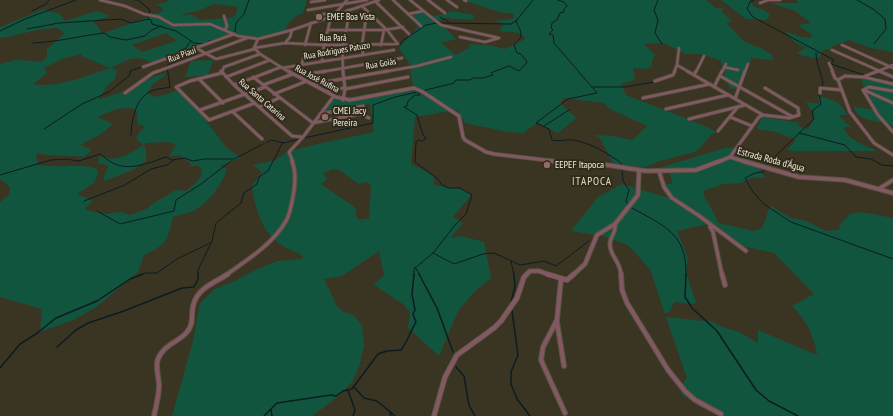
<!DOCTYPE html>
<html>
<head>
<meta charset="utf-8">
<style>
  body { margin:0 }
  canvas { display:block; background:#3a3422 }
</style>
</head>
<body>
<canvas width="893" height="416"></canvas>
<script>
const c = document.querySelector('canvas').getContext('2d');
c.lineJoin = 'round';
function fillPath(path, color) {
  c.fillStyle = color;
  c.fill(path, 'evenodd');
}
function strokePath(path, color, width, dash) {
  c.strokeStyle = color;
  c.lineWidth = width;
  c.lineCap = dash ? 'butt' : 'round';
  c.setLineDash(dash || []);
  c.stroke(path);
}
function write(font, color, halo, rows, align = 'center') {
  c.font = font + ' "PT Sans Narrow",sans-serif';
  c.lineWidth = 4;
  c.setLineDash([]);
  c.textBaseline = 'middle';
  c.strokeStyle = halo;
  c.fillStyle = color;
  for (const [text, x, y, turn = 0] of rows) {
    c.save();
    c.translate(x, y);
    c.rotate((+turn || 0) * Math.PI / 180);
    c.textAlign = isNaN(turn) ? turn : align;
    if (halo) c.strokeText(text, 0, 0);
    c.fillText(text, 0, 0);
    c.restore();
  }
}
fillPath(new Path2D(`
  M168,0H307L303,13C293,16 288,22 285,32L258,38H247L230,35L153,64C136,53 127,60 111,68L117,70L115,79L107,86L98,100L125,91L155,76L167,73C160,82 154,79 148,93L154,97L171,93L181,88L226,147L240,158L220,166L227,169C222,185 207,205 191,212C185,214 179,215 173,217C167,240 168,244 144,255L138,272L95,308L73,320L40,332L42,309L0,297V202L9,195L10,187L0,179V64L16,60L42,62L47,56V49L64,34L58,28C39,28 19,35 0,38V27L44,9L50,12L59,13L65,21L97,11L110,16L93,21L99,28L102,34L164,11L160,6L155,5L167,2ZM216,4L238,7L235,16L230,18L199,20L198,17H194L192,14L181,16C188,11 193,13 200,10C206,8 209,5 216,4ZM166,33L177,41L142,52L132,45ZM81,54L82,56L110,68C90,75 54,89 33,84L47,73L44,68L62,59ZM129,108L136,110L138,125H143L144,128L140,131L136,138L143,145C128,155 117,163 99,156L98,164H104L109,167L105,172L104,181L133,170L146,161V148L143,145L146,143L168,142L176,145L169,156L180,155L191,164V166H199L202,169C203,179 193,185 186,191L176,190L152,204L148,208L131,215L120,212L106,214L85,210L86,207L93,201L77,194L94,183L98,173L96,168C77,164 57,168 38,165L36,157L37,153C52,157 67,155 84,157L92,150L80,145L101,134L112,125L109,122L97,117L116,109Z
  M463,0H706L716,8L725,9L721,11L722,12L733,22H726L743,41L763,49L772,55L773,60L752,58L738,86L740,88L731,89L723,77L725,73L720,60L700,54H686L663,43L644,44L655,55L652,61V67L643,69L633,68L635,80L621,84L626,95L700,124L717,132L712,134L697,151L691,153L660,161L645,167L614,165L600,138L595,135L612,136L633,140L647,126L608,108L604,103L564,98L560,103L576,118L558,133L537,123L523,133L508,132L465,123L457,110L415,117L411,164L433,175L434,185L462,189L472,194L453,217L463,223L450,238L461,236L484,242L491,278L475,291L458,311L439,356L408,328L410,312L403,304L374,285L384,275L379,251L342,276L324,279L337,306L342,311L354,316L362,325L364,345L360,364L352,382L335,399L312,416H172L193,341L200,303L215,289L235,281L257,269L278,261L302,259L303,256C295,251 284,248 276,241C261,229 254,204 252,185L262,173L259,169L252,165L274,161L287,152L313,145L374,132L370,104L322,115L327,105L337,98L353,97L413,86L410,67L411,66L399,48L418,27L410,16L422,12L431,17L447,13L452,11L474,15L473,20L446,18L436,20L446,26V29L456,39L441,43L456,55L471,47L468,44L488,45L505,49L525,39V37L519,33L499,31L504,25L495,21L513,19L514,14L499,12ZM332,169L339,170L359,184L366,182L371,185L369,218L359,220L356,216V210L353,206L321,184L327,179L323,174Z
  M721,0H749L755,7L766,11L770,16L766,20L746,19Z
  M796,0H893V52L871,48L849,40L833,46L830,49H825L821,53V56C814,60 804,56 797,53L798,52L806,48L798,44L790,38V36L784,31L802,37L811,38L812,35L798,25L811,23L794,10L770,3H799Z
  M213,60L208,75L185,77L191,61Z
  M861,79L893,84V126C880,119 859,124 854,107L877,110L864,87Z
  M818,96C832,99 842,102 847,115H838L851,127H844C846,140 867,146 877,151H791L787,150L795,141V139L773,131L760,130L757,128L762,117L800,123L798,125L800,127L808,129L811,125L814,115L806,102L819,104Z
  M725,148H734L733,155L771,167L772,171L759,168L765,178C756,177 748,177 742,183L723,184L703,191C705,202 715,211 718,223L754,231L761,229C766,222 766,214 771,206L791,218L806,221L826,231L839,230L840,225L850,214L862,212L893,218V416H719L682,395L681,386L687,378L666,317L713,322L725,328L739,332L758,343V330L817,355C814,336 806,319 792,306L814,294L774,253L738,245L718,226L707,224L677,231L688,258L686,270L688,278L696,303C689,306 682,302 674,302L670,311L665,314L650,269L628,245L603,236L571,231L598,197L622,184L676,200L667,189L665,184H673L669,172L652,170Z`), '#12553e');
strokePath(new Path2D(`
  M135,0H138L150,10L149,14
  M558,0L564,2L567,6L564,9V12L560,13L557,20L552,23L551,28L553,30L549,34L553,35L554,43L597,93L568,99L536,123L549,129L552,140C560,142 566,139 574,140C590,143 610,154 622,164
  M658,0L654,10L658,20L655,33L662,44
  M754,0L750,2L747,9L753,17L834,60L831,64L864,75
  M857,0L873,9L885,19L886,29L874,44
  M32,11L46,4L49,0
  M148,15V19L151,20L152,24L176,31L194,43L205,44
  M440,17L449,22
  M440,23L511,24L516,21L533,0
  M27,29L59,23L121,19L131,23L149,19
  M0,31L25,19L76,0
  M233,33L235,32L236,23L244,14L249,0
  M33,43C57,42 80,36 104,33L110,37L126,40L145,36L150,31L161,26
  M208,43V41L215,40
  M289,44L312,45
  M372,45H400L402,41L426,25L437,23
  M184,50L191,41
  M167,57L183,51
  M869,76L879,79
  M592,87H625L654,82
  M422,91L454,83L456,80H470L473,78H483L493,75L491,73L493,72L509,66L519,71L527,62L521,54L517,53L514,45C525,35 521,33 516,21
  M544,126L569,110
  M44,129L82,104L109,92L130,75V71L142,67
  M799,133L845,145L856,157L871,159L882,165L893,166
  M131,135C132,119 135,99 151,91C157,88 164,89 170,87L167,66L182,53
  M304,138L373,123V105L395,97L417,92
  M266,143L271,140L284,143L300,139
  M234,159L263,144
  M766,165L814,119L812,111L821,104L818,88L823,85C822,74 816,64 816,53
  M765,169L763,172L755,173L745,178L753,192L764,204L791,222L893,259
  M622,170L623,181L629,190L626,201L628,205
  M0,175L51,160L66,159L79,161L100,154C104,157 109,161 113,163C129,172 151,162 166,157L172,160L185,158L192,161L205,159H233
  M84,201L125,185L151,169L167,165L174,160
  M632,208C664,226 687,233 686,275
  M97,211L120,224L174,211L176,200L201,184L231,161
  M433,253L454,264L483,254L494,253L520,265L544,261L556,266L589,241
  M511,261L514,275
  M415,267L420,275
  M141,275L145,273H157L177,259L210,243
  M198,275V270L212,241L216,223L241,203L244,193L257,184L259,177L268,171L283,142
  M414,275V269L434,252L455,225L466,214L472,195L460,188H449L442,185L438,179L415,162L416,142L418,140L422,141L426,138L423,135L417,115L404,107L407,106L408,101L415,95H420L418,92`), '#0b1c22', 1);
strokePath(new Path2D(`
  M419,274L437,308L453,352
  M686,274L685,297L692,308L717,331L756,390L769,401L798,416
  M511,302L515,287L514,274
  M512,311L518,355L511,372V384L517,399L530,416
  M57,347L76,330L88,323L124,311L182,288L194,287L198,279V274
  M456,367L464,376L469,405L475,416
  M0,368L20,344L36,334L56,318L97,301L130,279L143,274
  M354,387L364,398L377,401L395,416
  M348,390L355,410L353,416
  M271,409L272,416
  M390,413L391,416
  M264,416L277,403L331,395L336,396L343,391L352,389L378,354L387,351L401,350C408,341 410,332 416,322L413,314L415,310L412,294L414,274`), '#0b1c22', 1.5);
const minorFar3 = new Path2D(`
  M393,0L421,26
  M410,0L441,25L499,38L485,42L460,37
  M428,0L445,13
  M447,0L457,7
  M464,0L466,1
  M767,0H780
  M375,1L409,34
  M311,2L325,0
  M760,3L768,0
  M308,10L367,0
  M408,14L423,11
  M316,15L335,13
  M334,15L347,0
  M224,16L227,26L225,30
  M328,30H384L403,27
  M285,43L290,37L292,30
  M305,45L311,23
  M381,45L384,30
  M842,45L893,68
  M196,48L216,59L255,49
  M254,48L285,43L324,45L398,44L387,30L362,6
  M832,50L882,72
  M363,54L362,45L367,11
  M322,61L324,45L331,17
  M829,63L833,72
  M302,64L304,56
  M677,65L689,72
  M143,67L234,34
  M724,67L738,70
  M282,68L394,50
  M156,72L247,38
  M222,72L224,67L260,54
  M239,72L270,60
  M268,72L281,67
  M321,72L402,58
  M343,72C343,63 342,55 343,46C345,32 349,25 348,10
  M383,72L417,66L451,57
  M674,72L677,65L679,48
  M696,72L704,56
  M722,72L726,64
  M745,72L748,64
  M876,72L893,65`);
const minorFar2 = new Path2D(`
  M221,71L234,85L292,136L303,137L334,96
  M687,71L763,115
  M832,71L835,78L838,80
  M878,71L863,77L845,76L838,80L850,112L874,143L893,155
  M879,71L893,77
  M222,73L190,81L176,87L209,120L255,103
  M694,75L696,71
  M297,76L326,71
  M720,76L793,117
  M226,77L242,71
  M253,77L313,123L360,114L369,118
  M864,77L893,84
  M199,79L223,103
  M655,81L673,75L675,71
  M313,84L388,71
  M234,85L271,71
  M263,85L293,74
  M714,87L722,71
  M345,89L408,77
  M864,90L893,103
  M326,91L344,88
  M893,91L869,87L863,90L878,115L893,132
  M125,93L153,73L158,71
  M820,93V88L842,90
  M274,94L307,81
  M643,98L710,84
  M735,99L745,71
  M343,100L345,89L343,71
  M259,107L279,98
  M666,109L728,95
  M200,110L265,87
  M233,112L262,139
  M320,114L363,106
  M730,117L752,126
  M689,119L745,105
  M718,131L737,108
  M730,157L759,117L763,115L789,118L799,115L798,108L765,88
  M293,162L289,152L303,137`);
const minorFar1 = new Path2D(`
  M659,171L664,187L672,198L698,215L746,251
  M880,188L893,180
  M615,224C617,233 609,237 610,245C610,256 621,262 621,275
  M710,227L713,232L722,275
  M226,275C247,260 273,244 286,221C291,212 292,201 294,191C295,181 296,171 292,161`);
const minor = new Path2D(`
  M621,274L622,290L627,303L668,370L685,391L695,400L721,414
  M722,274L725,285
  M561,279L557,320L543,347L541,360L565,413
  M557,322L564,366
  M154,416C156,406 159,396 159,386C159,377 155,367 158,359C163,345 179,342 187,332C195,323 190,313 194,303C198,288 216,282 228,274`);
const tertiaryFar3 = new Path2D(`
  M100,0L125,6L144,14L159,17L173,25L210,24L238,36L258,39L292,30L379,0
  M258,39L254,48L260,54L289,72`);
const tertiaryFar2 = new Path2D(`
  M288,71L336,97L350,100L414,88L423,92L459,116L463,137L465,140L486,152L494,154L562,162
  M718,162L730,157L746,162`);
const tertiaryFar1 = new Path2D(`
  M548,161L607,165L646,171L696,170L720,161
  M743,161L799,177L845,180L893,193
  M526,275L530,271H539L550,275
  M573,275L585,264L597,235L615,224L638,195L639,171`);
const tertiary = new Path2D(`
  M547,274L567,280L574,274
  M434,416L445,377L457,355L494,328L501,321L517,298L524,277L527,274`);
strokePath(minorFar3, '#575241', 3.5);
strokePath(minorFar2, '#575241', 4);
strokePath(minorFar1, '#575241', 5);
strokePath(minor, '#575241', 6);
strokePath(tertiaryFar3, '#575241', 3.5);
strokePath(tertiaryFar2, '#575241', 4.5);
strokePath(tertiaryFar1, '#575241', 5.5);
strokePath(tertiary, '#575241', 6);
strokePath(minorFar3, '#825863', 2);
strokePath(minorFar2, '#825863', 2.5);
strokePath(minorFar1, '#825863', 3);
strokePath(minor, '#825863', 4);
strokePath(tertiaryFar3, '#825863', 2);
strokePath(tertiaryFar2, '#825863', 3);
strokePath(tertiaryFar1, '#825863', 3.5);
strokePath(tertiary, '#825863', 4.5);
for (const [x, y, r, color] of [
  [319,17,4,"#8d6e63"],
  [325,117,4,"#8d6e63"],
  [547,165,4,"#8d6e63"]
]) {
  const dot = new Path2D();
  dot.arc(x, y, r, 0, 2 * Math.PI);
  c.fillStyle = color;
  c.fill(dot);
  strokePath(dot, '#302a18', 1.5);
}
write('9px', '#f2eee3', '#302a18', [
  ["EMEF Boa Vista",327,17]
], 'left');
write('9px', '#f2eee3', '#302a18', [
  ["Rua Pará",333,38],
  ["Rua Rodrigues Patuzo",337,51,-10],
  ["Rua Piauí",182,55,-20],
  ["Rua Goiás",381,64,-10],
  ["Rua José Rufina",317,79,28],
  ["Rua Santa Catarina",262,100,41]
]);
write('10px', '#f2eee3', '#302a18', [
  ["CMEI Jacy",333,111],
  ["Pereira",333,123],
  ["EEPEF Itapoca",555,165]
], 'left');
write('10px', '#f2eee3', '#302a18', [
  ["Estrada Roda d'Água",771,160,15]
]);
c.letterSpacing = '1px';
write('11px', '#e4dbc6', '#302a18', [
  ["ITAPOCA",592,182]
]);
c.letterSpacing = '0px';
</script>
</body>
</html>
